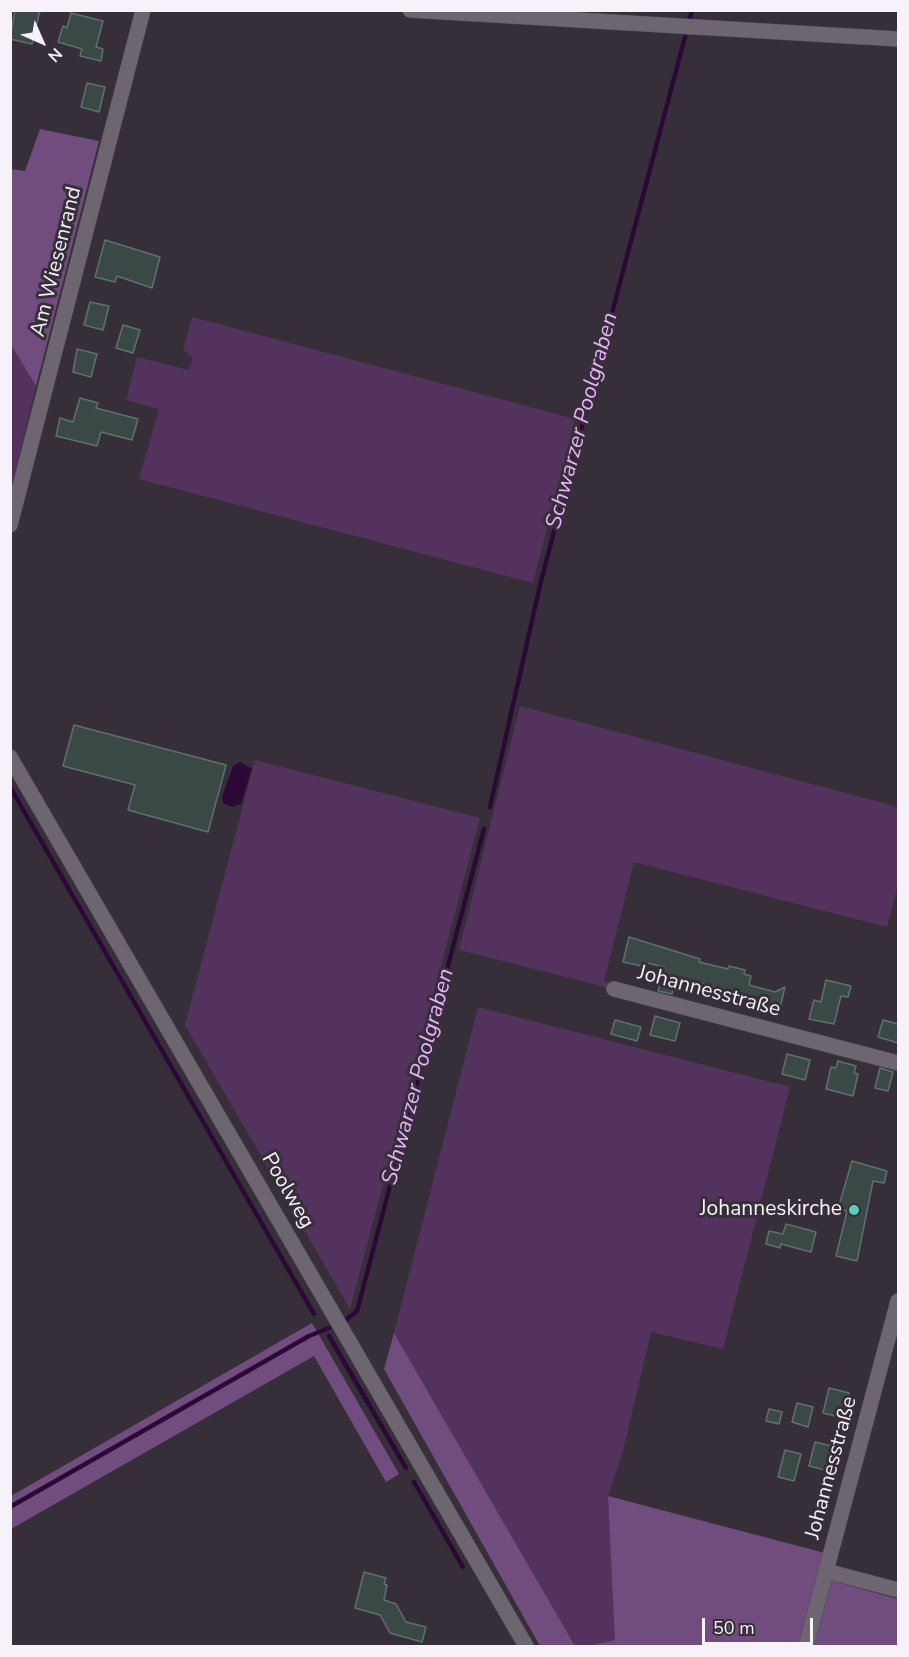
<!DOCTYPE html>
<html>
<head>
<meta charset="utf-8">
<style>
  body { margin:0 }
  #map { position:relative; width:909px; height:1657px; overflow:hidden; background:#362f39; font-family:"Nunito Sans",sans-serif }
  canvas { display:block }
  .frame { position:absolute; inset:0; border:12px solid #f7f2f9; pointer-events:none }
  .north { position:absolute; left:12px; top:12px; width:60px; height:60px; -webkit-text-stroke:4px #362f39; paint-order:stroke; rotate:135deg; font-size:16px; font-weight:700; line-height:24px; text-align:center; color:#f7f2f9 }
  .north::after { content:''; display:block; margin:auto; width:21px; height:27px; background:#f7f2f9; clip-path:polygon(50% 0,100% 100%,50% 72%,0 100%) }
  .scale { position:absolute; left:702px; top:1618px; width:111px; height:27px; box-sizing:border-box; border:3px solid #f7f2f9; border-top:0; padding-left:8px; font-size:18px; line-height:21px; white-space:nowrap; color:#f7f2f9; -webkit-text-stroke:4px #362f39; paint-order:stroke }
</style>
</head>
<body>
<div id="map">
<canvas width="909" height="1657"></canvas>
<div class="frame"></div>
<div class="north">N</div>
<div class="scale">50 m</div>
</div>
<script>
const c = document.querySelector('canvas').getContext('2d');
c.lineJoin = 'round';
function fillPath(path, color) {
  c.fillStyle = color;
  c.fill(path, 'evenodd');
}
function strokePath(path, color, width, dash) {
  c.strokeStyle = color;
  c.lineWidth = width;
  c.lineCap = dash ? 'butt' : 'round';
  c.setLineDash(dash || []);
  c.stroke(path);
}
function write(font, color, halo, rows, align = 'center') {
  c.font = font + ' "Nunito Sans",sans-serif';
  c.lineWidth = 6;
  c.setLineDash([]);
  c.textBaseline = 'middle';
  c.strokeStyle = halo;
  c.fillStyle = color;
  for (const [text, x, y, turn = 0] of rows) {
    c.save();
    c.translate(x, y);
    c.rotate((+turn || 0) * Math.PI / 180);
    c.textAlign = isNaN(turn) ? turn : align;
    if (halo) c.strokeText(text, 0, 0);
    c.fillText(text, 0, 0);
    c.restore();
  }
}
fillPath(new Path2D(`
  M192,317L575,419L533,583L139,479L159,409L126,400L137,357L189,370L193,358L183,350Z
  M11,345L36,386L11,491Z
  M520,706L898,807V884L887,927L634,862L604,981L615,984L613,989L459,950Z
  M255,760L480,818L350,1309L185,1025Z
  M478,1007L790,1087L723,1349L651,1332L623,1451L608,1496L616,1640L589,1646H575L394,1333Z`), '#53335e');
fillPath(new Path2D(`
  M40,129L99,141L36,386L11,345L10,169L25,171Z
  M312,1323L399,1474L386,1482L314,1356L11,1529V1496Z
  M394,1333L575,1646H540L384,1369Z
  M608,1496L825,1553L840,1583L898,1599V1646H589L615,1640Z`), '#714c7e');
fillPath(new Path2D(`
  M240,762L252,769L241,804L232,807L223,803L222,797L233,766Z`), '#2c0836');
strokePath(new Path2D(`
  M689,21L692,10
  M10,787L314,1314
  M490,807L541,581L685,37
  M347,1319L357,1311L484,829
  M329,1336L406,1468
  M414,1482L463,1567
  M10,1507L309,1336L329,1328`), '#2c0836', 4.5);
const building = new Path2D(`
  M15,10H40L32,44L10,39Z
  M71,13L103,21L96,47L103,49L101,61L80,56L82,49L58,42L63,26L67,28Z
  M87,83L105,87L99,112L81,107Z
  M105,240L160,257L152,288L117,276L115,282L95,277Z
  M90,302L109,306L103,330L84,325Z
  M123,325L140,330L133,353L116,348Z
  M77,349L97,354L91,377L73,372Z
  M80,398L98,403L96,408L138,419L132,440L101,432L97,446L56,436L60,418L73,422Z
  M74,725L226,765L208,832L128,810L135,785L63,766Z
  M629,937L700,959L699,962L728,969L729,966L745,970L744,974L751,976L749,985L775,992L785,987L779,1012L759,1007L760,1002L715,992L716,987L676,977L672,994L658,991L664,967L643,962L642,966L623,962Z
  M826,980L851,986L848,997L841,996L834,1024L809,1019L814,1000L821,1002Z
  M655,1016L680,1023L675,1041L650,1035Z
  M615,1020L641,1027L637,1041L611,1034Z
  M883,1020L898,1024V1043L878,1037Z
  M787,1054L810,1060L805,1080L782,1074Z
  M838,1061L856,1066L854,1073L858,1074L853,1096L826,1089L831,1067L836,1068Z
  M880,1068L893,1072L888,1091L875,1088Z
  M852,1161L887,1171L884,1183L873,1181L857,1261L836,1256L847,1211L838,1209Z
  M786,1224L816,1232L811,1252L781,1244L780,1248L766,1244L769,1231L783,1234Z
  M829,1388L849,1393L843,1418L823,1413Z
  M797,1403L813,1407L808,1427L792,1422Z
  M769,1409L782,1412L779,1424L766,1421Z
  M815,1442L835,1447L829,1471L809,1466Z
  M785,1450L801,1454L794,1481L778,1477Z
  M364,1572L386,1578L384,1584L387,1585L384,1600L396,1604L406,1622L426,1627L422,1642L390,1633L380,1615L355,1608Z`);
fillPath(building, '#3a4946');
strokePath(building, '#60706d', 1.5);
const minor = new Path2D(`
  M410,10L898,39
  M10,525L143,10
  M10,757L526,1646
  M614,989L898,1063
  M826,1571L898,1590
  M806,1646L898,1301`);
strokePath(minor, '#524c54', 16);
strokePath(minor, '#6d6570', 15);
for (const [x, y, r, color] of [
  [854,1210,6,"#59cebf"]
]) {
  const dot = new Path2D();
  dot.arc(x, y, r, 0, 2 * Math.PI);
  c.fillStyle = color;
  c.fill(dot);
  strokePath(dot, '#362f39', 2);
}
write('21px', '#f7f2f9', '#362f39', [
  ["Am Wiesenrand",57,262,-76],
  ["Johannesstraße",709,992,15],
  ["Poolweg",287,1191,60],
  ["Johannesstraße",832,1468,-75]
]);
write('21px', '#f7f2f9', '#362f39', [
  ["Johanneskirche",842,1210]
], 'right');
write('italic 22px', '#eab1fd', '#362f39', [
  ["Schwarzer Poolgraben",583,421,-75],
  ["Schwarzer Poolgraben",419,1077,-75]
]);
</script>
</body>
</html>
